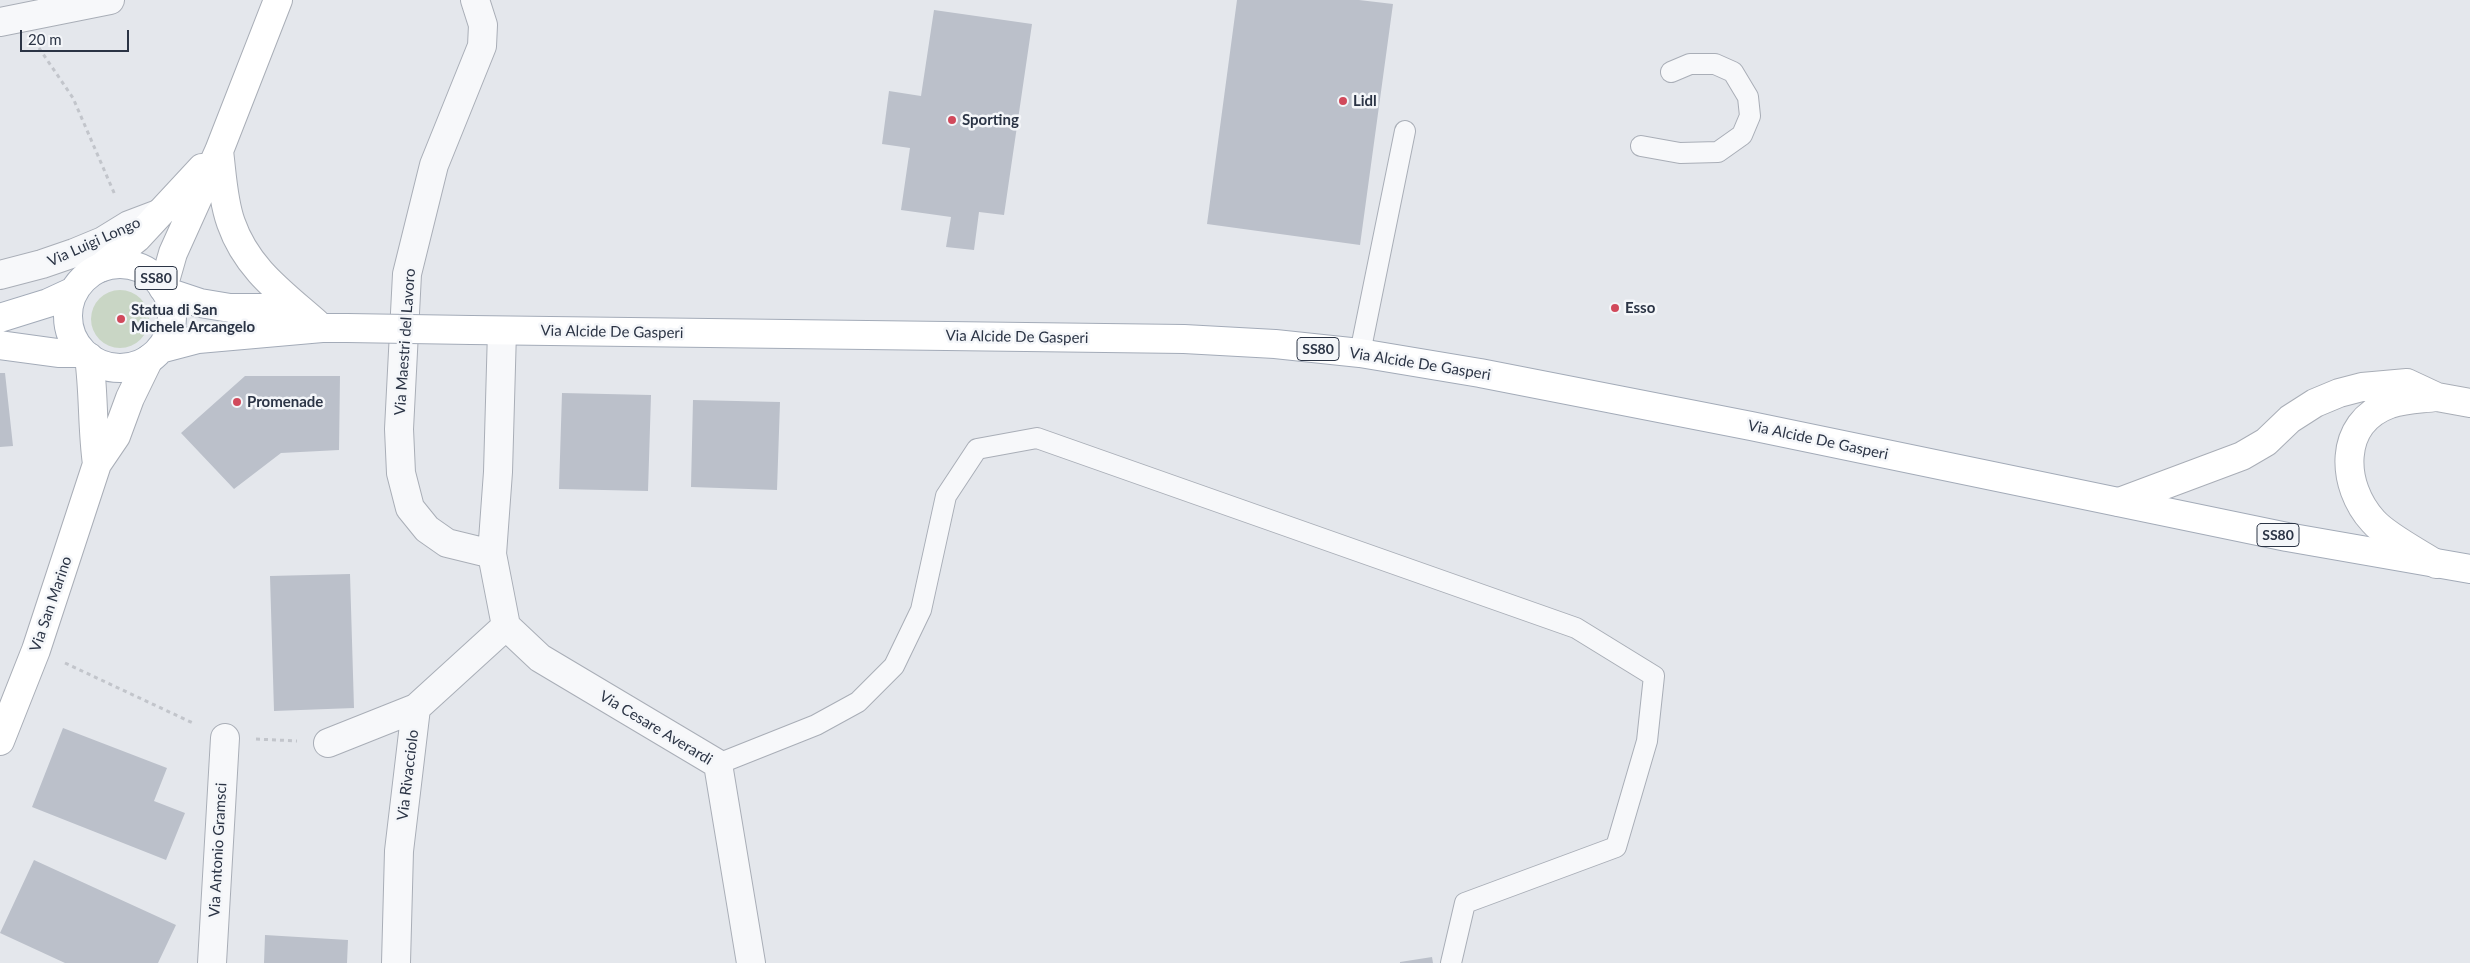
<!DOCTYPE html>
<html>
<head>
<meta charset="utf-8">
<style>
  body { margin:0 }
  #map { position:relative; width:2470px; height:963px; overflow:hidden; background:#e4e7ec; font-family:Lato,sans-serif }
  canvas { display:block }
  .scale { position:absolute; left:20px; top:30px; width:109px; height:22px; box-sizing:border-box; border:2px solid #2b3445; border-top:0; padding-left:6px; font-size:15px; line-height:18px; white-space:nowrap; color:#2b3445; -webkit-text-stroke:4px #f4f6f9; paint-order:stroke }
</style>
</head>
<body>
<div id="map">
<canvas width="2470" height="963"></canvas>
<div class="scale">20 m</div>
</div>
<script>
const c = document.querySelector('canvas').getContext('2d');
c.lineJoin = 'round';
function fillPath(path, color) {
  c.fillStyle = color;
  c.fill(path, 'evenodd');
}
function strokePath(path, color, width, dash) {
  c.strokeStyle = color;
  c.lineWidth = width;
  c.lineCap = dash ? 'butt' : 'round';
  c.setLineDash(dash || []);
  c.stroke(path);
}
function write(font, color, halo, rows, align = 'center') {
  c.font = font + ' Lato,sans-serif';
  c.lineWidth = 5;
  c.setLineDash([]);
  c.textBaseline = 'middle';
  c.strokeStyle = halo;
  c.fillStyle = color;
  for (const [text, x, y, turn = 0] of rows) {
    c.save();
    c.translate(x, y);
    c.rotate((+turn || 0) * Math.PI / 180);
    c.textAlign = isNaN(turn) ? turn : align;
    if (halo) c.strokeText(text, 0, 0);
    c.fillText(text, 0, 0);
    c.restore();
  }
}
fillPath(new Path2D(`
  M91 319a29 29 0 1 1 58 0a29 29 0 1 1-58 0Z`), '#c9d6c5');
fillPath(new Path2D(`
  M1237,0H1359L1393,4L1360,245L1207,224Z
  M934,10L1032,24L1004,215L979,212L974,250L946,247L951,217L901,210L910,148L882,144L889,91L921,96Z
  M0,373H5L13,446L0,447Z
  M245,376H340L339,450L281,453L234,489L181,433Z
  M562,393L651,395L648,491L559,489Z
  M693,400L780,402L777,490L691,487Z
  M350,574L354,708L274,711L270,576Z
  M63,728L167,768L154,801L185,813L166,860L32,807Z
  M34,860L176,925L158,963H65L0,933Z
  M265,935L348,940L347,963H264Z
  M1432,957L1433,963H1400V962Z`), '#bbc0ca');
const lane = new Path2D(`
  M1641,146L1680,153L1718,152L1742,135L1750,116L1748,97L1733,72L1715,64H1690L1671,72
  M1360,353L1405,131
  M718,764L816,725L858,702L894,666L921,610L946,496L977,449L1037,438L1576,628L1654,676L1647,741L1616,847L1465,903L1451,963`);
const street = new Path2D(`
  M475,0L483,25L482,46L434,165L407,274L399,429L401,473L410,508L427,529L447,543L492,554
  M0,22L110,0
  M0,275L42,264L74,253L103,241L129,225L158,214
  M502,331L498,472L492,554L506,626
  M506,626L540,658L718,764L751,963
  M328,743L416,708
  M212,963L225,738
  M396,963L399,851L416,708L506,626`);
const secondary = new Path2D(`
  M219,151C222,174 223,201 231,223C247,269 282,293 317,324
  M100,268L137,238L202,168
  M163,288L173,253L219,151L278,0
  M89,357C94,393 92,429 97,464
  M2436,397C2421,399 2405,399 2390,404C2337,423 2341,486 2373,521C2386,536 2419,553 2436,564
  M2119,502L2242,456L2266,442L2290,419L2315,403L2339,393L2362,387L2407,383L2437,397L2470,403
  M0,741L36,650L97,464L116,436L130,398L149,359`);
const primary = new Path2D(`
  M68 316a52 52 0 1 1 104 0a52 52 0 1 1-104 0Z
  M167,292L200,303L230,308H273L321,328
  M0,318L48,303L74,291
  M471,330L1184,339L1275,344L1360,353L1480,373L1751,426L2287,537L2470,569
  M0,345L58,353H83
  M160,349L198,339L322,328H347`);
strokePath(lane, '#a9aeb7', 22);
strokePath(street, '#a9aeb7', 30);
strokePath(secondary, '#a9aeb7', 30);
strokePath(primary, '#a3abb8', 30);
strokePath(new Path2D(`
  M39,48L73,98L115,195
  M65,663L195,724
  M256,739L297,741`), '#c2c5cb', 3, [4, 4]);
strokePath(lane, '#f7f8fa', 20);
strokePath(street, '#f7f8fa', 28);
strokePath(secondary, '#fff', 28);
strokePath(primary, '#fff', 28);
const primaryBridge = new Path2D(`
  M347,328L471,330`);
strokePath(primaryBridge, '#a3abb8', 30, []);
strokePath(primaryBridge, '#fff', 28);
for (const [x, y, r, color] of [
  [1343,101,5,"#d1495b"],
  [952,120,5,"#d1495b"],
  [1615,308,5,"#d1495b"],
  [121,319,5,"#d1495b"],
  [237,402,5,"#d1495b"]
]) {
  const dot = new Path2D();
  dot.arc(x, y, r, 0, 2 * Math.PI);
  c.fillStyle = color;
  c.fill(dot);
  strokePath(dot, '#f4f6f9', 2);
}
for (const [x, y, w] of [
  [156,278,42],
  [1318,349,42],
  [2278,535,42]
]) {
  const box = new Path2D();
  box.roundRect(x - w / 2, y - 11.5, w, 23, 4);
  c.fillStyle = '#f4f6f9';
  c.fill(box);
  strokePath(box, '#2b3445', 1);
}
write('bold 14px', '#2b3445', null, [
  ["SS80",156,278],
  ["SS80",1318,349],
  ["SS80",2278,535]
]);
write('bold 15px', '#2b3445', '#f4f6f9', [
  ["Lidl",1353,101],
  ["Sporting",962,120],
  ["Esso",1625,308],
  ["Statua di San",131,310],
  ["Michele Arcangelo",131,327],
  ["Promenade",247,402]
], 'left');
write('15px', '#2b3445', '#f4f6f9', [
  ["Via Luigi Longo",94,242,-24],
  ["Via Alcide De Gasperi",612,332,1],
  ["Via Alcide De Gasperi",1017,337,1],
  ["Via Maestri del Lavoro",405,342,-86],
  ["Via Alcide De Gasperi",1420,364,9],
  ["Via Alcide De Gasperi",1818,440,12],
  ["Via San Marino",51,604,-71],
  ["Via Cesare Averardi",656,728,31],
  ["Via Rivacciolo",408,775,-83],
  ["Via Antonio Gramsci",218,850,-87]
]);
</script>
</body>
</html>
